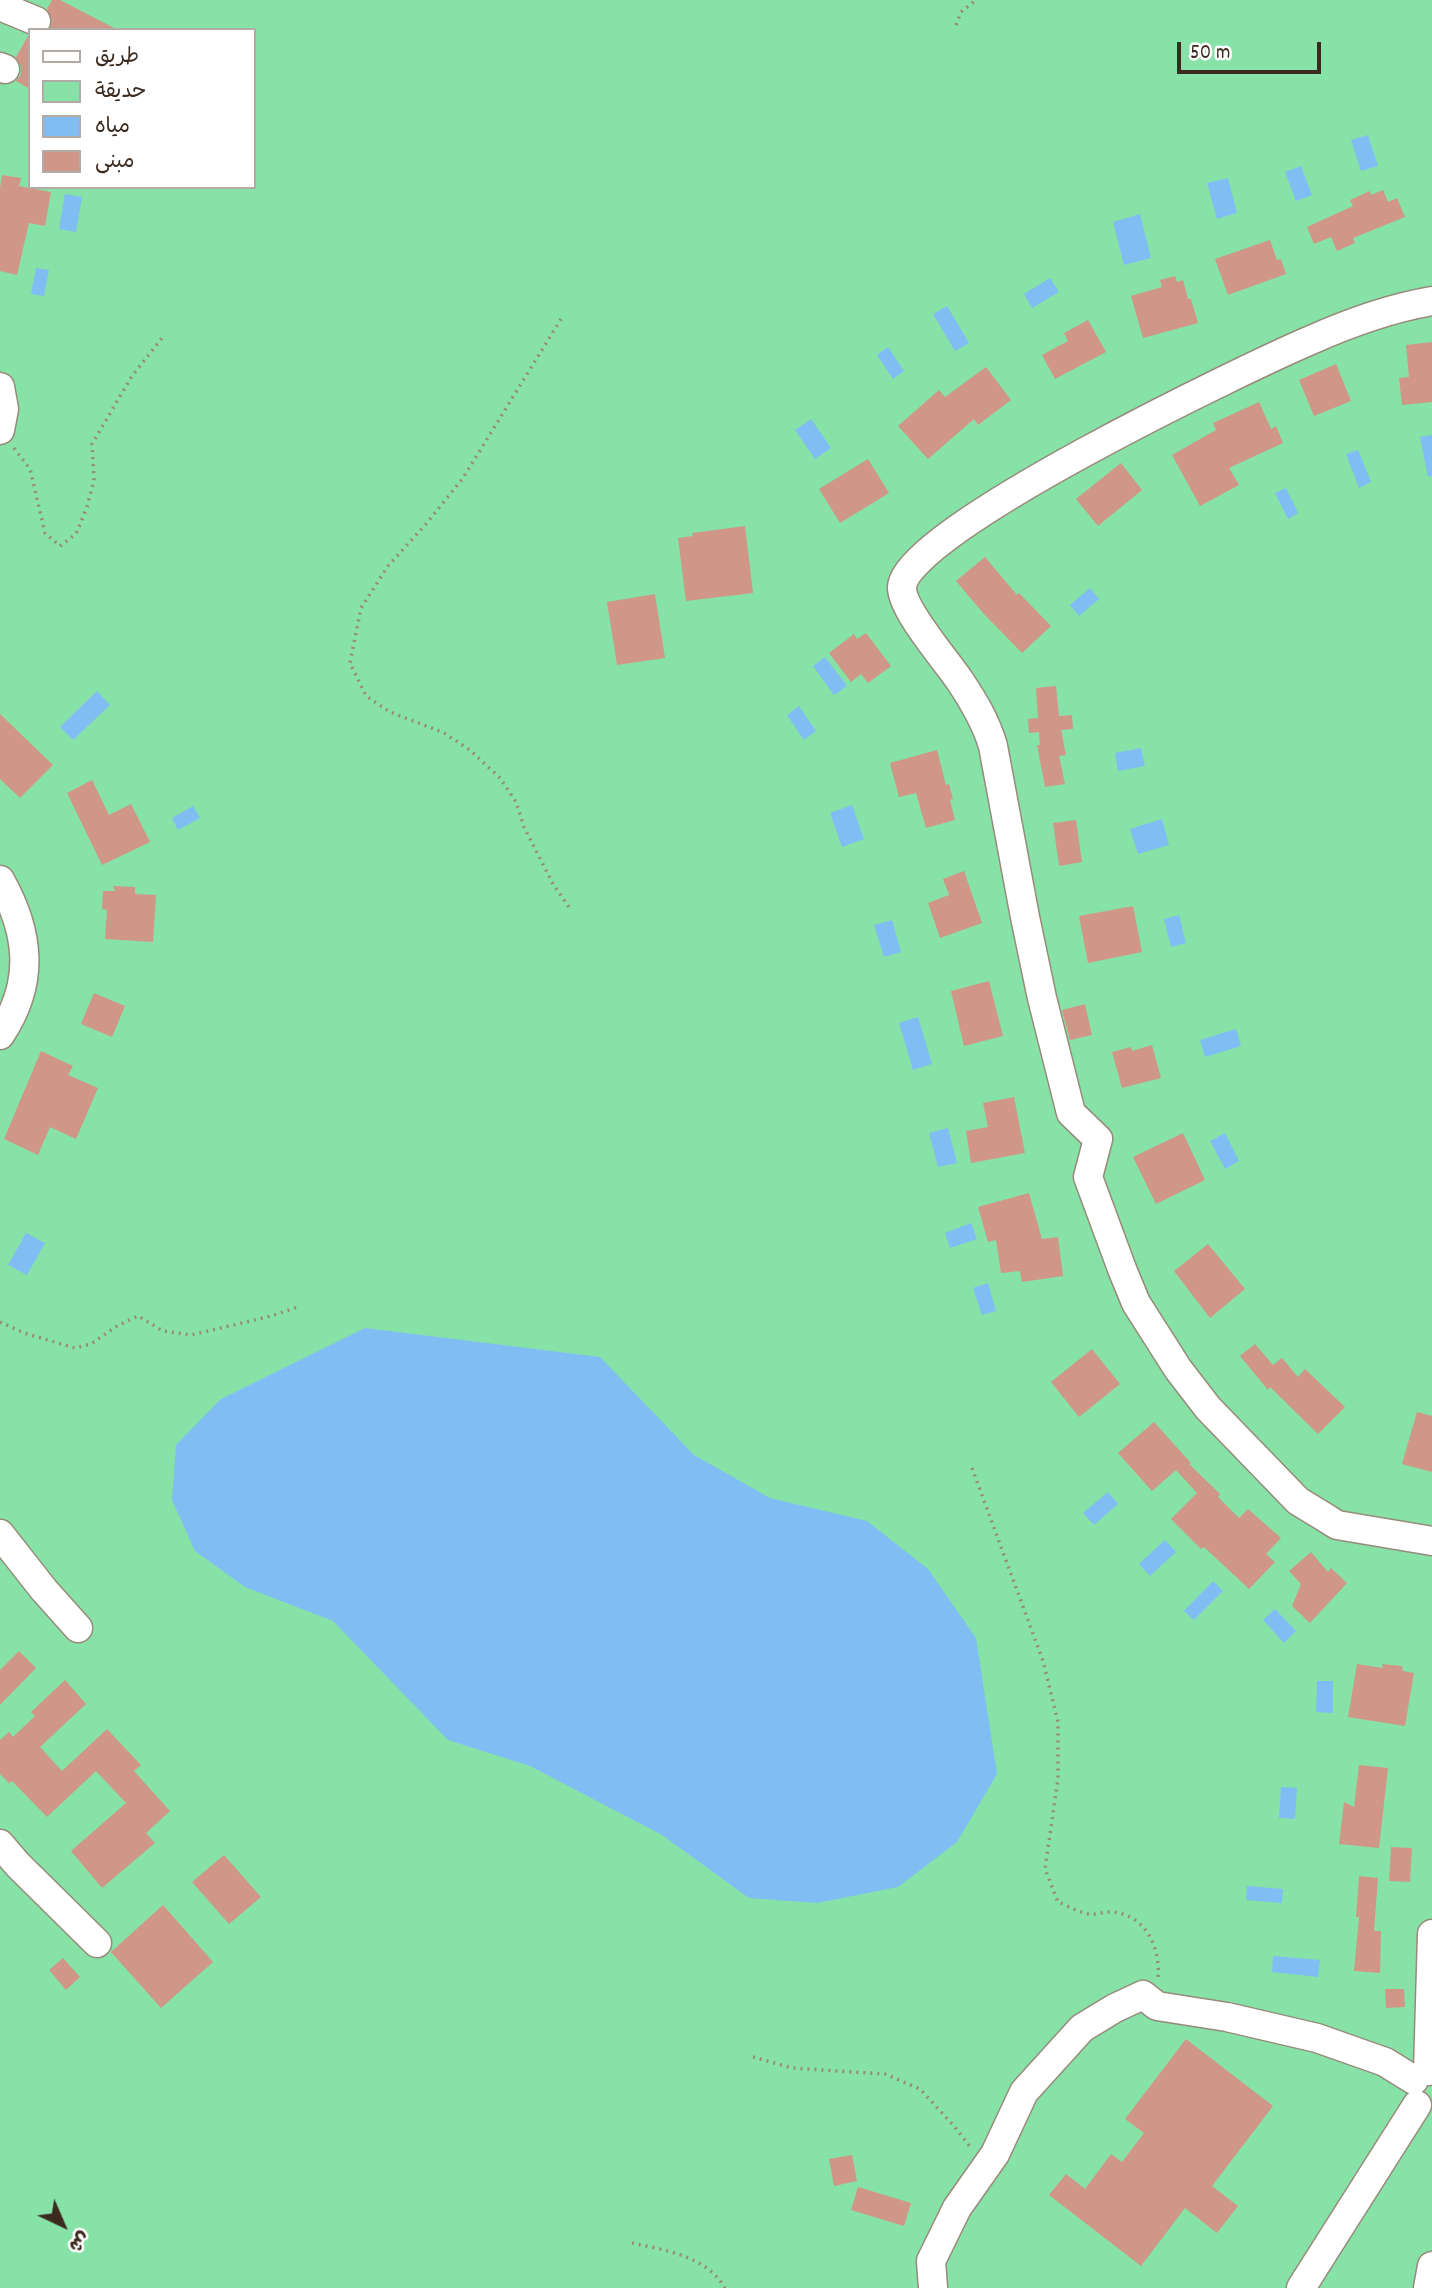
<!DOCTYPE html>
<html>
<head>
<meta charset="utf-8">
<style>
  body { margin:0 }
  #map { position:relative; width:1432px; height:2288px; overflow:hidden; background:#f6ead6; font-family:Dekko,"Playpen Sans Arabic",sans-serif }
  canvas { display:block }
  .legend { position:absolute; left:28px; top:28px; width:228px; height:161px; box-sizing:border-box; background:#fff; border:2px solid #b1aaa5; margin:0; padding:9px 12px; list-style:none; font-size:21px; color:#3b2a1e }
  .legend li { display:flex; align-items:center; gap:14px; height:35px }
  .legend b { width:35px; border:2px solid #b1aaa5 }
  .north { position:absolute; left:28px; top:2190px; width:70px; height:70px; -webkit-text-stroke:5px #fff; paint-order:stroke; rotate:136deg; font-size:19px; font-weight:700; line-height:28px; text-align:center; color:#3b2a1e }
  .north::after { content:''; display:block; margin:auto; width:24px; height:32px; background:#3b2a1e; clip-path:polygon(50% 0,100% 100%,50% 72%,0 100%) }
  .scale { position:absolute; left:1177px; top:42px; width:144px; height:32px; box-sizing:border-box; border:4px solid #3b2a1e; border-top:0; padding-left:9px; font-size:21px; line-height:24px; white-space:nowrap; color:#3b2a1e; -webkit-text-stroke:5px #fff; paint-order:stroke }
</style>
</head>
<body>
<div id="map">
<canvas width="1432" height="2288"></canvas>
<ul class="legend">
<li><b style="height:9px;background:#fff"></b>طريق</li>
<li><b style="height:19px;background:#87e2a8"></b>حديقة</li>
<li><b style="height:19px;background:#80bdf3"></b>مياه</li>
<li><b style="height:19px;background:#d09688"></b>مبنى</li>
</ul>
<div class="north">ش</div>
<div class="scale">50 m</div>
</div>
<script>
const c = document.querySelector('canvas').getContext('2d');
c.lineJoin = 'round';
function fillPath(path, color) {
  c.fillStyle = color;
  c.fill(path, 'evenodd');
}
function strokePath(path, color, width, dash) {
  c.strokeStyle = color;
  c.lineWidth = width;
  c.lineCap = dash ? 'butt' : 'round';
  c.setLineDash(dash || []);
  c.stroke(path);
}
fillPath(new Path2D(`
  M0,0H1432V2288H0ZM30,30H254V187H30Z`), '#87e2a8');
fillPath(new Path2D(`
  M1368,135L1378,166L1361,171L1351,140Z
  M1301,166L1312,195L1296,201L1285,172Z
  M1228,178L1237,213L1217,219L1207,183Z
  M65,194L82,197L76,232L59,229Z
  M1140,214L1151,258L1124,265L1113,222Z
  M36,268L49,270L44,296L31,294Z
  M1050,278L1059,292L1032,308L1024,294Z
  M947,306L969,343L955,351L933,314Z
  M888,347L904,371L893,379L877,355Z
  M811,419L831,448L815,459L795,430Z
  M1432,435V476L1428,477L1420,437Z
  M1358,450L1371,482L1359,488L1346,454Z
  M1286,488L1298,513L1288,519L1275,493Z
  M1090,588L1099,599L1079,616L1070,605Z
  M825,657L847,686L834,695L813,666Z
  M97,691L110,705L73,740L60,727Z
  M799,706L816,731L804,740L787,715Z
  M1141,748L1145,766L1118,771L1115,753Z
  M852,805L864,839L842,847L830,813Z
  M193,806L200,818L178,830L172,818Z
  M1162,819L1169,845L1138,854L1130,829Z
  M1179,915L1186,943L1171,947L1164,919Z
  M892,920L901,952L884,957L874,925Z
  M918,1017L932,1064L913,1070L899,1023Z
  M1236,1029L1241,1046L1205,1057L1200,1040Z
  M948,1128L957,1163L938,1167L929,1133Z
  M1225,1133L1239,1161L1225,1169L1210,1141Z
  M971,1223L977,1239L950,1248L945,1233Z
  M26,1233L45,1243L27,1275L8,1265Z
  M988,1283L996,1311L982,1315L973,1288Z
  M365,1328L600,1357L694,1455L770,1498L867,1521L928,1569L976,1638L997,1774L957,1842L898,1887L817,1903L749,1898L662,1835L530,1766L448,1740L333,1621L245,1587L195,1551L172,1500L176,1445L221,1399Z
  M1108,1492L1118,1504L1094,1525L1083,1513Z
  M1165,1540L1176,1552L1150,1576L1139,1564Z
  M1213,1581L1223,1591L1194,1620L1184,1611Z
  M1275,1609L1296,1631L1284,1643L1263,1620Z
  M1317,1681H1333V1713L1316,1712Z
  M1281,1787L1297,1788L1295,1819L1279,1818Z
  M1247,1886L1283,1889L1282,1903L1246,1900Z
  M1273,1956L1320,1960L1318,1977L1272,1972Z`), '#80bdf3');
fillPath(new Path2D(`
  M52,0H60L118,30H50L52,20L47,9Z
  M28,36H30V89L16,81L21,75V67L16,57Z
  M2,175L21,178L19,186L51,192L45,226L29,223L17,275L0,271V188Z
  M1383,190L1388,202L1397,198L1405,217L1353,238L1355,243L1337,251L1331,237L1314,244L1307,227L1353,206L1350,200L1370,191L1371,195Z
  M1270,240L1277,260L1281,259L1286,274L1228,295L1215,259Z
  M1175,276L1177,282L1183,280L1188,299H1191L1198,323L1143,338L1131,296L1162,287L1160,280Z
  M1088,320L1106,352L1055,379L1042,355L1068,341L1064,333Z
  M1432,342V402L1402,405L1399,378L1409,377L1406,345Z
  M1336,364L1351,401L1314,416L1299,380Z
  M986,367L1011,400L978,425L974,419L928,459L898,426L939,390L945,397Z
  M1259,402L1271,429L1276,426L1283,443L1229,468L1239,485L1200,506L1172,455L1216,430L1213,423Z
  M868,459L889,493L840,523L819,489Z
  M1121,463L1142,490L1098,526L1076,499Z
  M745,526L753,593L686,601L678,538L693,536L692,533Z
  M985,557L1017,595L1019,593L1051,626L1022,653L984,614L956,581Z
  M655,594L665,658L617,665L607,602Z
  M866,633L891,666L868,683L861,674L851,682L829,653L854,634L857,639Z
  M1056,686L1059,716L1072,715L1073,729L1061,730L1066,755L1059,756L1065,784L1045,787L1037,745H1040L1039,732L1029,733L1028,719L1038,718L1036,688Z
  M0,714L53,765L20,798L0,779Z
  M937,750L946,785L949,784L953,799L950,800L955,820L926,828L916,793L899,797L890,763Z
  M92,780L109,815L131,804L150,842L102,865L67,793Z
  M1076,820L1082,862L1059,866L1053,823Z
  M964,871L982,923L940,938L928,903L949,895L943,879Z
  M113,886L135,887V894L156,895L153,942L105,939L107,910L102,909L103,891H115Z
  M1133,906L1142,952L1088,963L1079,916Z
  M989,981L1003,1036L964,1046L951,991Z
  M94,993L125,1006L112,1037L81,1024Z
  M1085,1004L1092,1035L1070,1040L1062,1010Z
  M1152,1045L1161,1078L1122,1088L1112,1052L1131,1047L1132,1051Z
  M41,1051L73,1066L68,1075L98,1088L76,1139L50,1127L38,1155L4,1139Z
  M1014,1097L1025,1153L971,1163L966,1131L988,1127L983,1103Z
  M1183,1133L1205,1180L1156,1204L1133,1157Z
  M1029,1193L1042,1239L1058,1237L1063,1276L1022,1282L1020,1271L1001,1273L996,1240L988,1242L978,1207Z
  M1208,1244L1245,1289L1210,1318L1174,1271Z
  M1255,1344L1273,1365L1282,1358L1298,1377L1305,1369L1345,1407L1318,1434L1270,1387L1268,1390L1240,1356Z
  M1092,1349L1120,1384L1079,1417L1051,1382Z
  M1417,1412L1432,1416V1472L1402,1464Z
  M1154,1422L1191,1463L1189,1464L1220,1494L1218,1497L1239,1518L1248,1509L1281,1538L1266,1554L1275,1562L1249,1589L1204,1547L1201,1549L1171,1519L1197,1493L1176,1470L1152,1491L1118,1453Z
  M1311,1552L1328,1572L1331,1568L1347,1583L1310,1623L1292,1606L1301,1584L1289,1571Z
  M19,1651L36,1668L0,1705V1670Z
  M1357,1664L1383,1668L1382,1664L1402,1666L1403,1671L1414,1673L1405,1726L1348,1717Z
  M65,1680L86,1704L40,1747L62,1771L107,1729L141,1765L134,1771L170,1811L146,1833L155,1843L102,1888L71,1851L126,1803L96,1771L47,1817L12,1781L9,1783L0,1774V1740L9,1732L13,1737L35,1716L31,1712Z
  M1359,1765L1388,1768L1379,1848L1339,1844L1344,1802L1354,1807Z
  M1391,1847L1412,1848L1410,1882L1389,1881Z
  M224,1855L261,1897L229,1924L192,1882Z
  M1359,1876L1378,1878L1374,1931H1381L1380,1973L1354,1971L1359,1917H1356Z
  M163,1905L213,1962L161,2008L111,1952Z
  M63,1958L80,1977L66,1990L49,1970Z
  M1385,1989H1404L1405,2007L1386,2008Z
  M1186,2039L1273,2106L1212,2186L1238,2206L1217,2233L1185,2208L1141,2266L1049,2195L1066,2174L1085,2189L1111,2154L1122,2162L1144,2133L1125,2119Z
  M852,2155L857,2181L834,2186L829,2159Z
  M858,2187L911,2203L904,2226L851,2210Z`), '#d09688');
const minor = new Path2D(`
  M0,6L36,21
  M0,67L5,69
  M1432,301C1391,308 1349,323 1311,340C1250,366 906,530 902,587C901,609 946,660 960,681C974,702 986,722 993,746L1025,917L1042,998L1071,1113L1098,1139L1088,1177L1122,1269L1136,1303L1178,1369L1208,1408L1298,1501L1321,1515L1337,1525L1432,1541
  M0,387L4,409L0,430
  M0,880C30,933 35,983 0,1035
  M0,1534L44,1590L78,1628
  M0,1844L18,1865L97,1943
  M1428,2071L1432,1934
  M933,2288L931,2261L957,2208L995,2154L1024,2092L1082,2028L1115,2008L1143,1995L1157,2006L1227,2017L1317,2038L1385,2062L1414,2080
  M1301,2288L1417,2105
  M1428,2288L1432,2266`);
strokePath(minor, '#988a7a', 31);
strokePath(new Path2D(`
  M956,25L961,12L976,0
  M561,319L463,478L426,524L388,566L361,608L350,663L366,696L390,712L444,733L470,750L500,778L516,802L524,827L553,884L571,910
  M14,448L30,469L45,533L60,546L76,534L87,507L94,480L92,444L132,376L162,338
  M0,1322L24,1333L75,1348L91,1344L117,1326L138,1316L163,1331L191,1335L271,1316L298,1307
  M972,1468L1043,1661L1058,1722V1779L1045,1869L1058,1902C1067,1905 1079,1913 1089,1914C1096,1915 1103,1912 1110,1912C1145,1913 1161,1948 1158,1978
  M753,2057L792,2068L885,2074L920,2089L954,2126L971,2148
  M632,2243C665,2250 706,2256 725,2288`), '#988a7a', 3.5, [2, 5]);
strokePath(minor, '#fff', 28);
</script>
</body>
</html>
